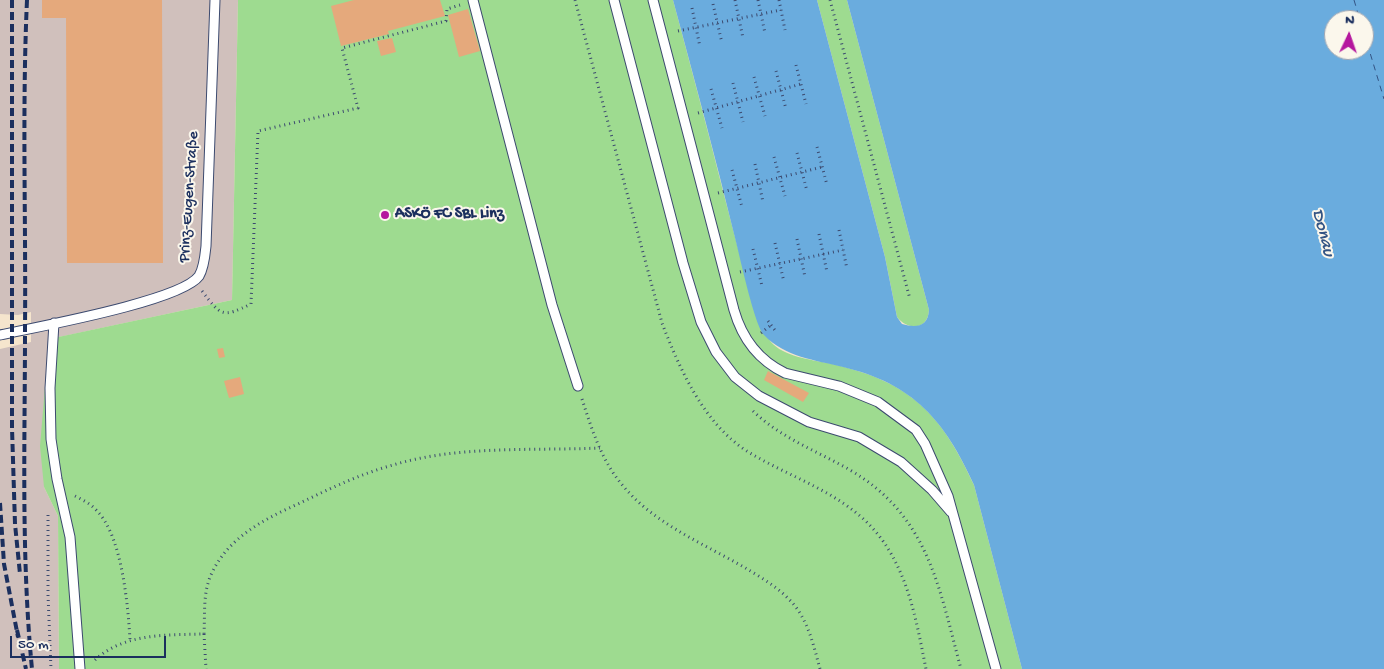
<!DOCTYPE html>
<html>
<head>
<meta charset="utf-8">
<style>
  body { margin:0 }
  #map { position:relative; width:1384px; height:669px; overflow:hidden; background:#f5e5cd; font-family:"Gochi Hand",sans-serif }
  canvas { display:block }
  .north { position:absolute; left:1324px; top:10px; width:50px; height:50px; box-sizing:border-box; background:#fbf7ec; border:1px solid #a1a7b3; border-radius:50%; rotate:3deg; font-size:14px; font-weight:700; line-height:20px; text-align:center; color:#1b2f5e }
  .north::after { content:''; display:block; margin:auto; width:18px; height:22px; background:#b5179e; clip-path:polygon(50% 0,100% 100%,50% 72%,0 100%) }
  .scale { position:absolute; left:10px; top:636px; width:156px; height:22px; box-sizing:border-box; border:2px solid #1b2f5e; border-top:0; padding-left:6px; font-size:15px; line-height:18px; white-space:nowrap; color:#1b2f5e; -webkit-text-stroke:4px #fbf7ec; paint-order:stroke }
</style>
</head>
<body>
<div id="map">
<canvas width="1384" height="669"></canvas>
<div class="north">N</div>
<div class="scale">50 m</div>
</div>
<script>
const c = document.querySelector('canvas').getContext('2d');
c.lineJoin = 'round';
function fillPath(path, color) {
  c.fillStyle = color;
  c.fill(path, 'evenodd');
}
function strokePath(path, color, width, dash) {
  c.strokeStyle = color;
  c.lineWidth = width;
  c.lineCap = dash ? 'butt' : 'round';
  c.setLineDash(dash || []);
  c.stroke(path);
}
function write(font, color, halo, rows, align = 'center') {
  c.font = font + ' "Gochi Hand",sans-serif';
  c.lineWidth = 4;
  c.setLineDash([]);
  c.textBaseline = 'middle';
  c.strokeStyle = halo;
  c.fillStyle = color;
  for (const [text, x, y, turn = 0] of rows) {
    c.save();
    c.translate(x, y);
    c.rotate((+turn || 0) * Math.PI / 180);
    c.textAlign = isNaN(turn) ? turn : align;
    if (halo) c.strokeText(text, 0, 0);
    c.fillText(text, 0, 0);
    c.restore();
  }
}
fillPath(new Path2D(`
  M0,0H238L232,300L50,339L44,487L58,516L59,669H0V349L31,342V312L18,315L0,314Z`), '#d0c0bc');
fillPath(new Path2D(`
  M238,0H673C690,64 707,127 723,191C733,229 742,267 756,304C760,314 764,333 771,342C783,356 811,360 828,363C909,381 940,411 974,485L1022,669H59L58,516L44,487L40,446L49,339L232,300Z
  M817,0H847L929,310C928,330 908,331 897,317L885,257Z`), '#9edb90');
fillPath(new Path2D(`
  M673,0H817L885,257L897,317L902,324C916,328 928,327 929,310L847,0H1384V669H1022L974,485C945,421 914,384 843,367C815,360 785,357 764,335C754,324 739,252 734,234C715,156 694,78 673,0ZM1334,20H1364V50H1334Z`), '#6aacde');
strokePath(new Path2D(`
  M1354,0L1360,20
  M1364,33L1384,99`), '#335484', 1, [6, 5]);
fillPath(new Path2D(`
  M42,0H162L163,263H67L66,18H42Z
  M354,0H440L445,16L388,31L389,34L341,46L331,6Z
  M468,9L480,51L459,57L448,15Z
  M392,38L396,52L381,56L377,41Z
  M223,348L225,357L219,358L217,349Z
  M768,371L809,393L803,402L764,380Z
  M240,377L244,394L229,398L224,381Z`), '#e5a97c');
const lane = new Path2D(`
  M473,0L552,305L578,386
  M614,0L683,263L701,322L716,352L735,377L759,396L809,422L859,437L901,462L932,490L951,512
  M653,0L734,310C742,338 758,360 785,373L839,386L878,402L916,430L925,444L948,496L996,669
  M54,323L50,388L51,439L57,479L70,537L80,669
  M0,335C36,327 181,301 199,276C204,268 205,256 206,246L215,0`);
strokePath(lane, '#3c4a6f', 11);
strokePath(new Path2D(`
  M575,0L662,323C680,370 705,426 750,453C795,480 847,494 880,537C909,575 917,624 926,669
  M735,0L743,38
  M758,0L765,33
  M779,0L785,30
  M830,0L910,299
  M713,4L722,43
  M692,8L700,47
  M678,31L781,10
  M796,65L806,104
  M776,71L786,109
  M754,77L765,116
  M733,83L743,122
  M711,89L722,128
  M698,113L801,84
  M817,147L827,185
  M797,153L807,191
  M774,157L785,196
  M755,164L763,202
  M732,170L742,207
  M718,193L822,167
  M839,230L847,269
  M819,234L827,272
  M797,239L805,277
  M775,243L784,282
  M753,249L762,286
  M740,272L843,250
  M202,291C221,316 222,318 251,304L258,131L358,108L342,48L446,21L447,9L460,5
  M768,321L777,333
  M761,333L771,325
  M582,399C592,430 602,462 624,487C656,525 705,544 747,569C764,579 782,590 795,606C809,624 814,647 820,669
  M753,411C781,438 817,451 850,470C929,516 939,588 961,669
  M75,496C83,500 91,504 97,511C122,536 128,605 130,640
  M48,515V595L51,669
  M204,634L206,669
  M95,660C124,633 167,635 204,634C205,615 203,595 210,577C226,539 262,520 298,504C329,489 360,474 393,465C459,445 532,451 600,448`), '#3c4a6f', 3, [1, 4]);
strokePath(lane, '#fff', 9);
strokePath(new Path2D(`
  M12,0V428L15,524L20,574
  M27,0C22,110 26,219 25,329C25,442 21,556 32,669
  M0,503L4,564L18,637
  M17,630L26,669`), '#1b2f5e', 4, [8, 4]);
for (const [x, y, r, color] of [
  [385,215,5,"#b5179e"]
]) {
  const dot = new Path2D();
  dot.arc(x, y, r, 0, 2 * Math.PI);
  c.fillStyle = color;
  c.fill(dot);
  strokePath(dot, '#fbf7ec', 2);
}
write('16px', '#1b2f5e', '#fbf7ec', [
  ["Prinz-Eugen-Straße",190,197,-86]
]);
write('bold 16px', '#1b2f5e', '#fbf7ec', [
  ["ASKÖ FC SBL Linz",395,215]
], 'left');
write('italic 18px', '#335484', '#fbf7ec', [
  ["Donau",1322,233,75]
]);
</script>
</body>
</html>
